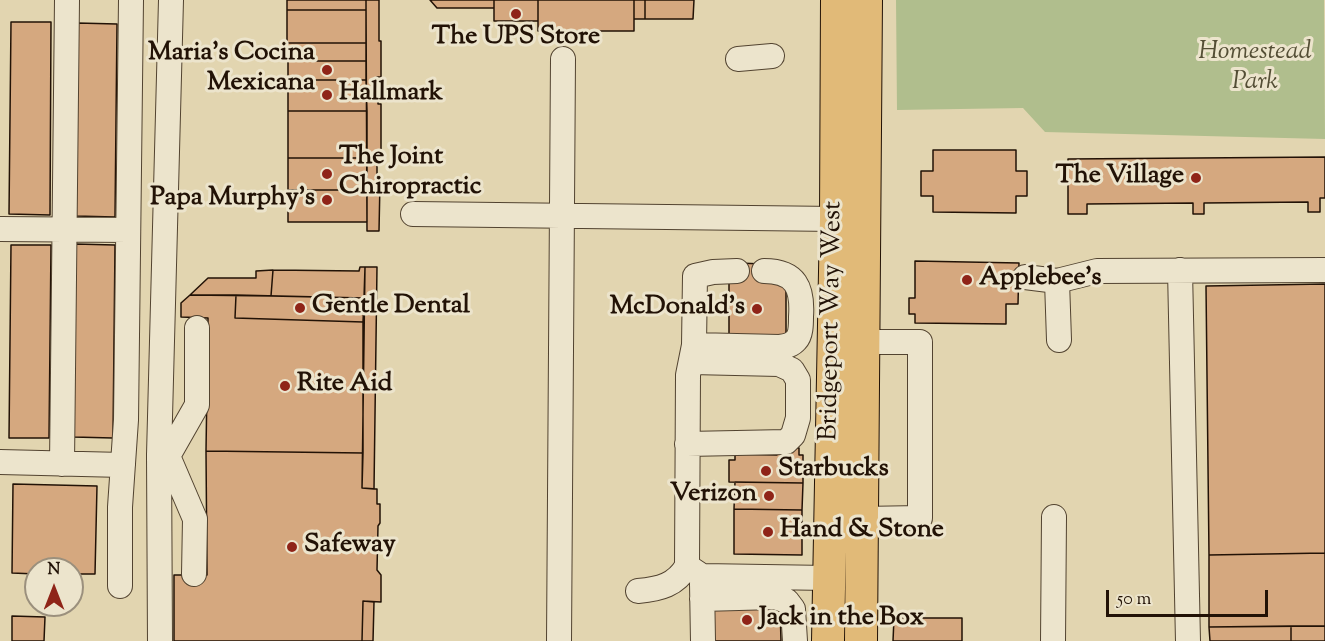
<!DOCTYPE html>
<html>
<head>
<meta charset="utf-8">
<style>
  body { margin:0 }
  #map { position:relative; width:1325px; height:641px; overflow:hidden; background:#e2d5b0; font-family:"Sorts Mill Goudy",serif }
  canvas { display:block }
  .north { position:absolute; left:24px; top:557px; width:60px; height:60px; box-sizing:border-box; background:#ece4cc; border:2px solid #9b907d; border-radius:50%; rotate:0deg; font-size:16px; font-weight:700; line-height:24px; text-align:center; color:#221206 }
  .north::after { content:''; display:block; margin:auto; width:21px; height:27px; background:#8f2418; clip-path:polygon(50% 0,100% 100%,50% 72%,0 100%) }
  .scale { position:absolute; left:1106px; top:590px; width:162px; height:27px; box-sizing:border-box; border:3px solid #221206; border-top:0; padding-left:8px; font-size:18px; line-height:21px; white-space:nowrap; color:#221206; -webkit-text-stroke:4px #ece4cc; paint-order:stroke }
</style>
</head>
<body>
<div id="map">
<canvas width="1325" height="641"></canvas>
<div class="north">N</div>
<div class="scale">50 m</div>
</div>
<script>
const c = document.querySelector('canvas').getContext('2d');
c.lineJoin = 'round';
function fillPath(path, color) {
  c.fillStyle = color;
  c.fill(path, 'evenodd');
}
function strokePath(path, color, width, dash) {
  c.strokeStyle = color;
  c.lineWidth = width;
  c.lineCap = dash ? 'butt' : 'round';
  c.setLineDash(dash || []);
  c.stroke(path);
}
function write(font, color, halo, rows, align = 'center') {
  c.font = font + ' "Sorts Mill Goudy",serif';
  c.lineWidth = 6;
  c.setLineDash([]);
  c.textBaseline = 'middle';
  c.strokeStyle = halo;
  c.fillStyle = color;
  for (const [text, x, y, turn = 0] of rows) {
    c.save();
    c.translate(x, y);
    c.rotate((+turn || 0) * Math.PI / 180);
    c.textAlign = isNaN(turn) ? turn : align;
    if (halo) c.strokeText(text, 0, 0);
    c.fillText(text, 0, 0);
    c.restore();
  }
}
fillPath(new Path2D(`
  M896,0H1324L1325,139L1045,132L1023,108L897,110Z`), '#b0be8d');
const building = new Path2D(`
  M287,0H366V10H287Z
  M366,0H379V41H381V77H377L378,104H381V156H377V182H380L379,231H367Z
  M430,0H494V8H437Z
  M494,0H538V21H494Z
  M538,0H634V31H538Z
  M634,0H645V19H634Z
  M645,0H694L693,19H645Z
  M287,10H366V43H287Z
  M11,22H51L50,215L9,214Z
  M77,23L117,24L115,217L75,216Z
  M287,43H366V61H288Z
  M288,61H366V80H288Z
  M288,80H366L367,111H288Z
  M288,111H367V158H288Z
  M933,150H1016V171H1027V196H1016V213L933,212V196H921V171H933Z
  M1325,157V198H1320V212H1308V202L1204,203V214H1193V203L1087,204V214H1068V159Z
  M288,158H367V190H288Z
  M288,190H367V222H288Z
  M75,244L115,245L113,438L73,437Z
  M11,245H51L49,438H9Z
  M915,261L1019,263L1018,304H1006V324L915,323V314H909V298H915Z
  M737,263L764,264L786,278V341H729V278Z
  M360,267H365L364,298L271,296L273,270L359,271Z
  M365,267H377L374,489L362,488Z
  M273,270L271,296L190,295L208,278H256V271Z
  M1325,284V553L1209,555L1206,286Z
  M190,295H236L235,318L363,322V453L206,451L208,318L181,317V303Z
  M236,295L364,298L363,322L235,318Z
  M777,447L799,448V455H803V483L729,482V460H735V454L777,455Z
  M206,451L363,453L362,488L377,489V504H380V523L378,526L377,570L381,575V602L363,601L362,641H174V575H207Z
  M735,482L803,483L802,510L734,509Z
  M13,484L97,486L95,574H72V569H36V574L12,573Z
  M734,509L802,510V555L734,554Z
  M1325,553V626L1209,627V555Z
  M363,601L374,602L373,641H362Z
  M780,606L781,641H714V607Z
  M12,616L45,617L44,641H12Z
  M894,618H962V641H893Z
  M1291,626V641H1210L1209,627Z
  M1291,626H1325V641H1291Z`);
fillPath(building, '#d5a87f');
strokePath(building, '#221206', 1.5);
const minor = new Path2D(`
  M738,59L772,56
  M413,214L836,219
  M0,229L128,230
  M1180,270L1188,641
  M1025,277L1057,281
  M1059,340L1057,281L1097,271L1325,270
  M694,345L779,347C785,346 791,346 796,340C801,335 801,324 801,317C803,288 796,271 764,271
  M687,444L786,442L793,435L798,418V380L792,370L779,364L692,362
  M168,456L197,405V328
  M168,456L195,519L194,574
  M0,462L123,465
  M62,464L67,0
  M862,519L920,518V342H863
  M687,566L702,576L828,578
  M702,584L703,641
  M120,586V507L126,420L131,0
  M638,591C660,589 676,585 687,566L688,375L694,345L695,276L713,272L737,271
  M702,599L775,597L787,601L793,609L795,641
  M160,641L159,455L171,0
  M559,641L563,59
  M1053,641L1054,517`);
const major = new Path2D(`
  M828,641L836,219L837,0
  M861,641L866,0`);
strokePath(minor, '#524330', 26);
strokePath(major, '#221206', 34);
strokePath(minor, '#ece4cc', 24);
strokePath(major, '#e1ba78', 32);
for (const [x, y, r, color] of [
  [516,14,6,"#8f2418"],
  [327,70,6,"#8f2418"],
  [327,95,6,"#8f2418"],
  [327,174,6,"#8f2418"],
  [1196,178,6,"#8f2418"],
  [327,200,6,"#8f2418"],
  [967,280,6,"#8f2418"],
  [300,308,6,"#8f2418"],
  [757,309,6,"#8f2418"],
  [285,386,6,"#8f2418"],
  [766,471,6,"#8f2418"],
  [769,496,6,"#8f2418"],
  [768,532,6,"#8f2418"],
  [292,547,6,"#8f2418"],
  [747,620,6,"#8f2418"]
]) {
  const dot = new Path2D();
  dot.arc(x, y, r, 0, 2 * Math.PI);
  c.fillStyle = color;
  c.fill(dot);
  strokePath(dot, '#ece4cc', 2);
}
write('bold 26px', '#221206', '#ece4cc', [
  ["The UPS Store",516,39,"center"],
  ["Maria's Cocina",315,55,"right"],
  ["Mexicana",315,85,"right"],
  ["Hallmark",339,95],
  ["The Joint",339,159],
  ["Chiropractic",339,189],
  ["The Village",1184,178,"right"],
  ["Papa Murphy's",315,200,"right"],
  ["Applebee's",979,280],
  ["Gentle Dental",312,308],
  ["McDonald's",745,309,"right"],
  ["Rite Aid",297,386],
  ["Starbucks",778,471],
  ["Verizon",757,496,"right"],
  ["Hand & Stone",780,532],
  ["Safeway",304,547],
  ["Jack in the Box",759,620]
], 'left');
write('italic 26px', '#544e35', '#ece4cc', [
  ["Homestead",1255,54],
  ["Park",1255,84]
]);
write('26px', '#221206', '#ece4cc', [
  ["Bridgeport Way West",833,321,-89]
]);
</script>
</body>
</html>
